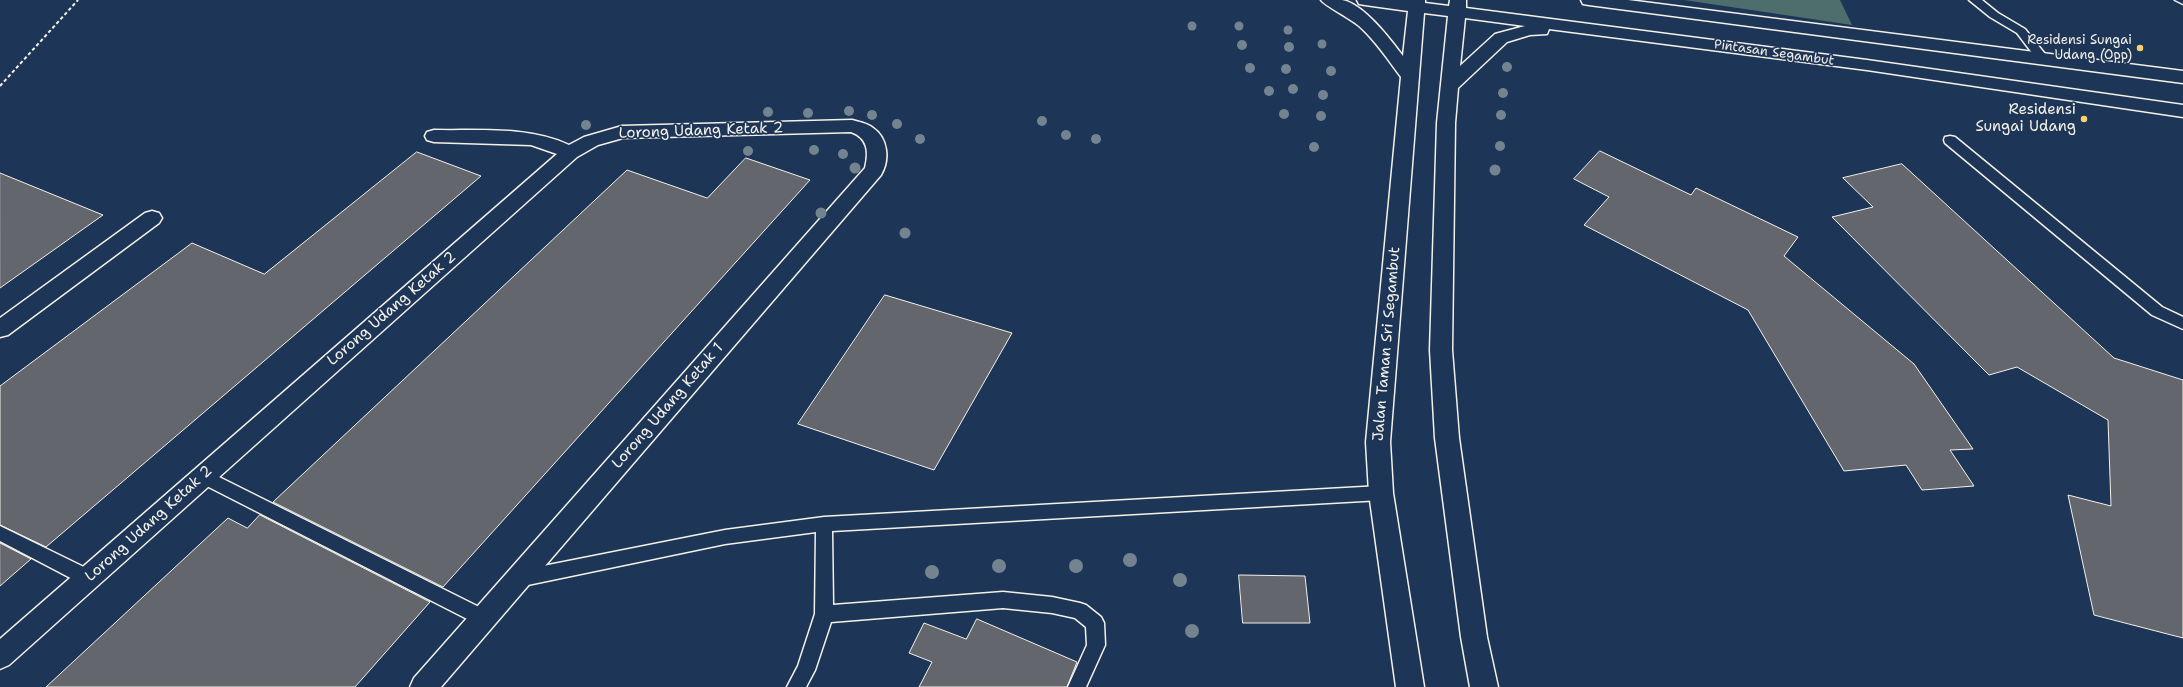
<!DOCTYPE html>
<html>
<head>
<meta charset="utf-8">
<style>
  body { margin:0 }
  canvas { display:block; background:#1d3557 }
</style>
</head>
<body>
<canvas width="2183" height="687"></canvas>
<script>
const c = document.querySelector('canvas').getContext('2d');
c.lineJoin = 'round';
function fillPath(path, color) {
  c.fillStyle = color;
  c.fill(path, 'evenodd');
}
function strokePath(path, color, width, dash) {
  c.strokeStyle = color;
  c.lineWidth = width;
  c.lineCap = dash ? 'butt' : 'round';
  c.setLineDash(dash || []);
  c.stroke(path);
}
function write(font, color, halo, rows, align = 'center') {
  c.font = font + ' "Shantell Sans",sans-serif';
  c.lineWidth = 3.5;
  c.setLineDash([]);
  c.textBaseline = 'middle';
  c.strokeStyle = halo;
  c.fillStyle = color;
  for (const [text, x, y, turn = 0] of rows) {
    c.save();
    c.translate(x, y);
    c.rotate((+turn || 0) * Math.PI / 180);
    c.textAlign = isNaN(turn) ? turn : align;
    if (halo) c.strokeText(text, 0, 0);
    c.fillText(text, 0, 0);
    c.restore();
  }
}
fillPath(new Path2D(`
  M1684,0H1840L1852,25Z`), '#4e6e6e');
const building = new Path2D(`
  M1600,151L1691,195L1696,188L1798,237L1784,256L1914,364L1973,449L1950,450L1974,486L1922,490L1906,465L1844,471L1748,310L1584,225L1609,197L1574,179Z
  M417,152L481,176L46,547L0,525V386L192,243L264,274Z
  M746,158L810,180L443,587L273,502L627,170L707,198Z
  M1902,164L2114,358L2183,380V638L2094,615L2068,495L2111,506L2108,420L2017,367L1989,375L1832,217L1873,207L1843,178Z
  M0,173L103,215L0,288Z
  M885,295L1012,333L934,470L798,424Z
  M260,515L430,602L355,687H46L228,518L247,528Z
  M0,543L31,559L0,586Z
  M1239,575L1305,576L1310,623H1243Z
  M977,619L1077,662L1067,687H919L932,662L909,653L924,623L966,639Z`);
fillPath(building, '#64666e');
strokePath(building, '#f4f1e8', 1);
const lane = new Path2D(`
  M1969,0H1982L1998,13L2025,29L2049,59L2047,62H2039L2017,33L1990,17Z
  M2175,0H2183V4Z
  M1950,136L1955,137L2162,307L2183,317V329L2152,315L1945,143L1944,140L1945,137Z
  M203,469L489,612L492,618L489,624L483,626L477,624L197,481L195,476L197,471Z
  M1381,486L1387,488L1389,493L1387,498L1381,500L832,531L833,605L1003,592L1052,597L1080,603L1086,605L1101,617L1104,623L1105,645L1086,687H1068L1087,645L1086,627L1075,618L1052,613L1003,608L831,622L815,670L806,687H787L798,666L815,614L816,532L725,544L518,587L512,585L509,579L512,573L518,571L725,530L824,517Z
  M0,526L94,572L97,578L94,584L88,586L82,584L0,541Z`);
const street = new Path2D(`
  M852,120C859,122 867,123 873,128C888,138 890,160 881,175L441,687H410L414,678L865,168C869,152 868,138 851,132L623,138L598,145L577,157L9,665L0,669V639L557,154L531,145L434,142L427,140L425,136L427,132L434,130C479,131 528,126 569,145L584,137L622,126Z
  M152,211L159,213L162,218L159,223L8,335L0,337V318L145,213Z`);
const secondary = new Path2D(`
  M1321,0C1328,0 1336,0 1342,0C1364,4 1390,39 1403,56L1408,11L1365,5L1359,4L1357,0H1425V3L1449,6L1450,0H1466V8L1867,60L2183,105V117L1867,70L1549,29L1547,34L1530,35L1507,42L1458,88L1455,123L1452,350L1459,438L1487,637L1498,687H1470L1461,637L1435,438L1430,350L1437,123L1448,16L1424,13L1390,442L1393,493L1424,687H1396L1369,493L1366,442L1401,77C1388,60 1376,41 1359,26C1350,18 1325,6 1321,0ZM1465,18L1525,26L1495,34L1460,66Z
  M1581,0H1628L2183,71V83L1589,5L1583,4Z`);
strokePath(lane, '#f4f1e8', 3);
strokePath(street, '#f4f1e8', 3);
strokePath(secondary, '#f4f1e8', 3);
strokePath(new Path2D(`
  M0,86L78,0`), '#f4f1e8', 2, [3.5, 2.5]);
fillPath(lane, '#1d3557');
fillPath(street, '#1d3557');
fillPath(secondary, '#1d3557');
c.fillStyle = '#73838f';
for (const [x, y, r] of [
  [1192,26,4.5],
  [1239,26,4.5],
  [1288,30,4.5],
  [1322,44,4.5],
  [1242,45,5],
  [1289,47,5],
  [1507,67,5],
  [1250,68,5],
  [1286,69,5],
  [1331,71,5],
  [1293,89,5],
  [1269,91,5],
  [1503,93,5],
  [1323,95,5],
  [849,111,5],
  [768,112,5],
  [808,113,5],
  [1284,114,5],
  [872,115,5],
  [1501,115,5],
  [1321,116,5],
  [1042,121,5],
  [897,124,5],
  [586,125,5],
  [1066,135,5],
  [920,139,5],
  [1096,139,5],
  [1500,146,5],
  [1314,147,5],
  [814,150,5],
  [748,151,5],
  [843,154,5],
  [855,168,5.5],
  [1495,170,5.5],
  [821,213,5.5],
  [905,233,5.5],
  [1130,560,7],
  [999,566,7],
  [1076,566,7],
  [932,572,7],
  [1180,580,7],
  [1192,631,7]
]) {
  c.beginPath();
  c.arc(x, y, r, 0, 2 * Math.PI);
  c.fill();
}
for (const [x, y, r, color] of [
  [2140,48,4,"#ffd166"],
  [2084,119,4,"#ffd166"]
]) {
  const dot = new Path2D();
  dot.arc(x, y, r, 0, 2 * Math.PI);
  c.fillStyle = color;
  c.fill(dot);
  strokePath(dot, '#1d3557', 1.5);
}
write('13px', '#f4f1e8', '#1d3557', [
  ["Residensi Sungai",2132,41],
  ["Udang (Opp)",2132,56]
], 'right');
write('13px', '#f4f1e8', '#1d3557', [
  ["Pintasan Segambut",1774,53,8]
]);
write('15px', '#f4f1e8', '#1d3557', [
  ["Residensi",2076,110],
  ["Sungai Udang",2076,127]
], 'right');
write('15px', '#f4f1e8', '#1d3557', [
  ["Lorong Udang Ketak 2",701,131,-2],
  ["Lorong Udang Ketak 2",392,309,-41],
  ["Jalan Taman Sri Segambut",1387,344,-85],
  ["Lorong Udang Ketak 1",668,406,-49],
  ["Lorong Udang Ketak 2",149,524,-42]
]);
</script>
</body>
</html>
